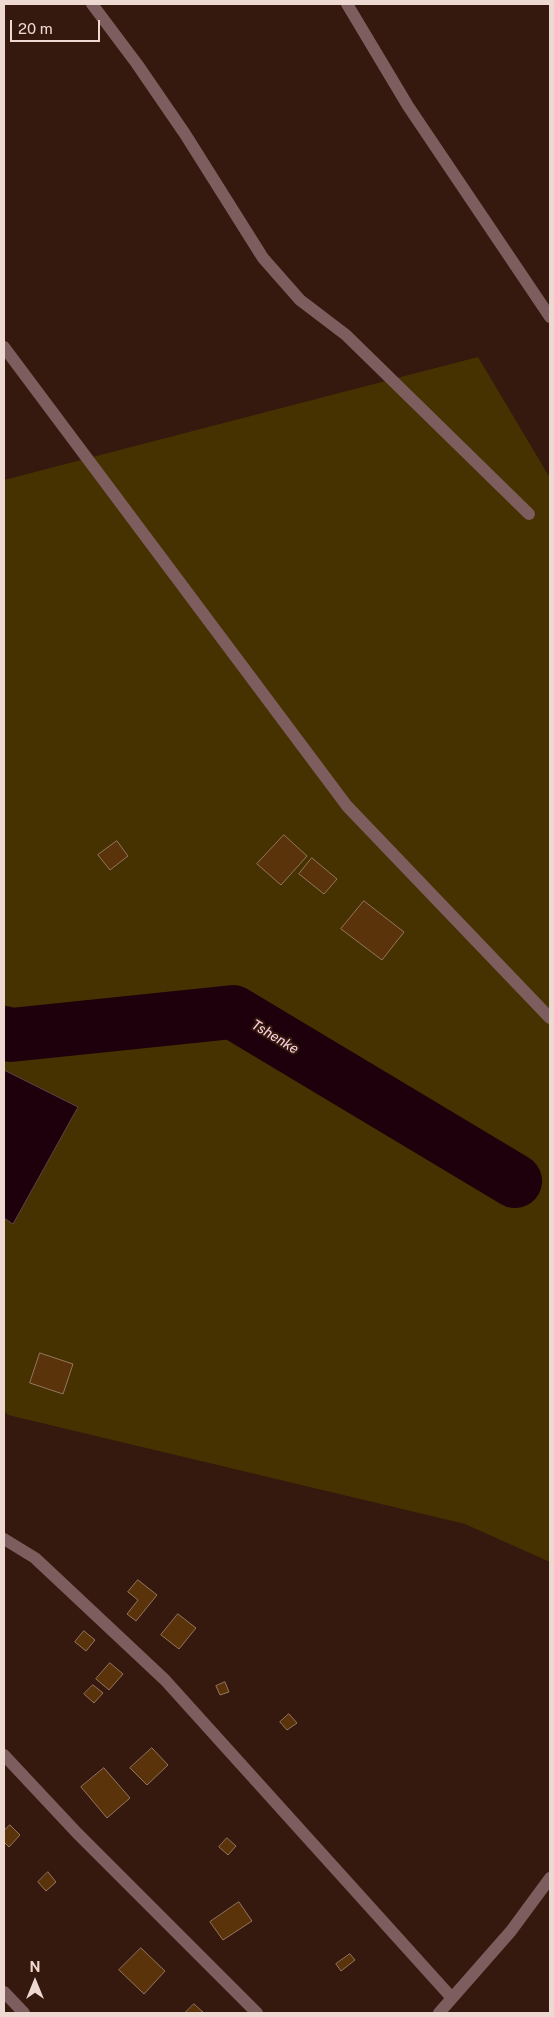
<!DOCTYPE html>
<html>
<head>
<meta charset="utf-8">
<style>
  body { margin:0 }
  #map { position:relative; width:554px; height:2017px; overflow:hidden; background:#35180e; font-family:"Public Sans",sans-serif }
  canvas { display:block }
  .frame { position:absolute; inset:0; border:5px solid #edd8d2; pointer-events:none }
  .north { position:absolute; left:10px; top:1957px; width:50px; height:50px; -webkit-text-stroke:4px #35180e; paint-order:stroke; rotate:0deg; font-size:14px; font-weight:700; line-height:20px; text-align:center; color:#edd8d2 }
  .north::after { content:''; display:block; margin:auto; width:18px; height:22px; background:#edd8d2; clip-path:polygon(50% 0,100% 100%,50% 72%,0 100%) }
  .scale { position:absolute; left:10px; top:20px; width:90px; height:22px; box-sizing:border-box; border:2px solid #edd8d2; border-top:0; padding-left:6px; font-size:15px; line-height:18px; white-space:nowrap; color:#edd8d2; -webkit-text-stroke:4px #35180e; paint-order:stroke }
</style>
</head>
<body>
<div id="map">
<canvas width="554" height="2017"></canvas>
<div class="frame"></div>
<div class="north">N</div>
<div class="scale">20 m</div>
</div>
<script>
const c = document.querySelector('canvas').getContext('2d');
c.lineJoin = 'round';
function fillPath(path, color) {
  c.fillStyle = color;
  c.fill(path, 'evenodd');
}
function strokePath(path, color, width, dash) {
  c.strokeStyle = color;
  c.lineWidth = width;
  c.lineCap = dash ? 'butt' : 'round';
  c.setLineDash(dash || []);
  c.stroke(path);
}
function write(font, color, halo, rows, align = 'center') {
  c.font = font + ' "Public Sans",sans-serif';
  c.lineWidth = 4;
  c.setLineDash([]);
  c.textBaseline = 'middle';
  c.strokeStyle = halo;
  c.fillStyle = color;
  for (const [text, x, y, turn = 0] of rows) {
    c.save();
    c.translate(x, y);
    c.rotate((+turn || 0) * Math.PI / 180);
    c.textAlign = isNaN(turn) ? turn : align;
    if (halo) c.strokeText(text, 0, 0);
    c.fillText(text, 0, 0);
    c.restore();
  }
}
fillPath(new Path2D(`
  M478,357L550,478V1562L465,1524L8,1415L4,1411V480Z`), '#463200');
const water = new Path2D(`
  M4,1070L78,1107L13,1224L4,1218Z`);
fillPath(water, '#1e000c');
strokePath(water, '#5c4147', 1);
strokePath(new Path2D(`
  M4,1033L11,1035L233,1012L515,1181`), '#1e000c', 54);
const building = new Path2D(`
  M284,835L307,856L281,885L257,864Z
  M117,841L128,856L110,870L98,855Z
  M312,858L337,879L324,894L299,874Z
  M364,901L404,932L382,960L341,929Z
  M40,1353L73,1364L63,1394L30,1383Z
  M138,1580L157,1595L136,1621L127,1614L138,1600L128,1592Z
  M178,1614L196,1628L179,1649L161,1635Z
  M84,1631L95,1640L86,1651L75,1642Z
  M110,1663L123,1674L109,1690L96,1679Z
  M225,1682L229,1692L220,1695L216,1686Z
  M93,1685L103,1693L94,1703L84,1694Z
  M289,1714L297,1723L287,1730L280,1722Z
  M152,1748L168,1765L147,1785L130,1768Z
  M104,1768L130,1798L107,1818L81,1787Z
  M10,1825L20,1835L9,1847L4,1842V1831Z
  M227,1838L236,1846L228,1855L219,1847Z
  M48,1872L56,1882L46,1891L38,1882Z
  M239,1902L252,1921L223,1940L210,1922Z
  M141,1948L165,1971L144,1994L119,1970Z
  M350,1954L355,1960L341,1971L336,1964Z
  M194,2004L204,2013H185Z`);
fillPath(building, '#5a330b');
strokePath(building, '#93765e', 1);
strokePath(new Path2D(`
  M92,4L137,64L185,134L263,258L300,300L346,335L529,514
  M347,4L408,106L550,317
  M4,347L347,806L550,1018
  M4,1539L35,1558L165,1680L452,1998
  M4,1755L77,1833L257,2013
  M4,1992L24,2013
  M439,2013L511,1931L550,1878`), '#7e5d5f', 12);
write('italic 14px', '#fed5e4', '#35180e', [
  ["Tshenke",275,1037,31]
]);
</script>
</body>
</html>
